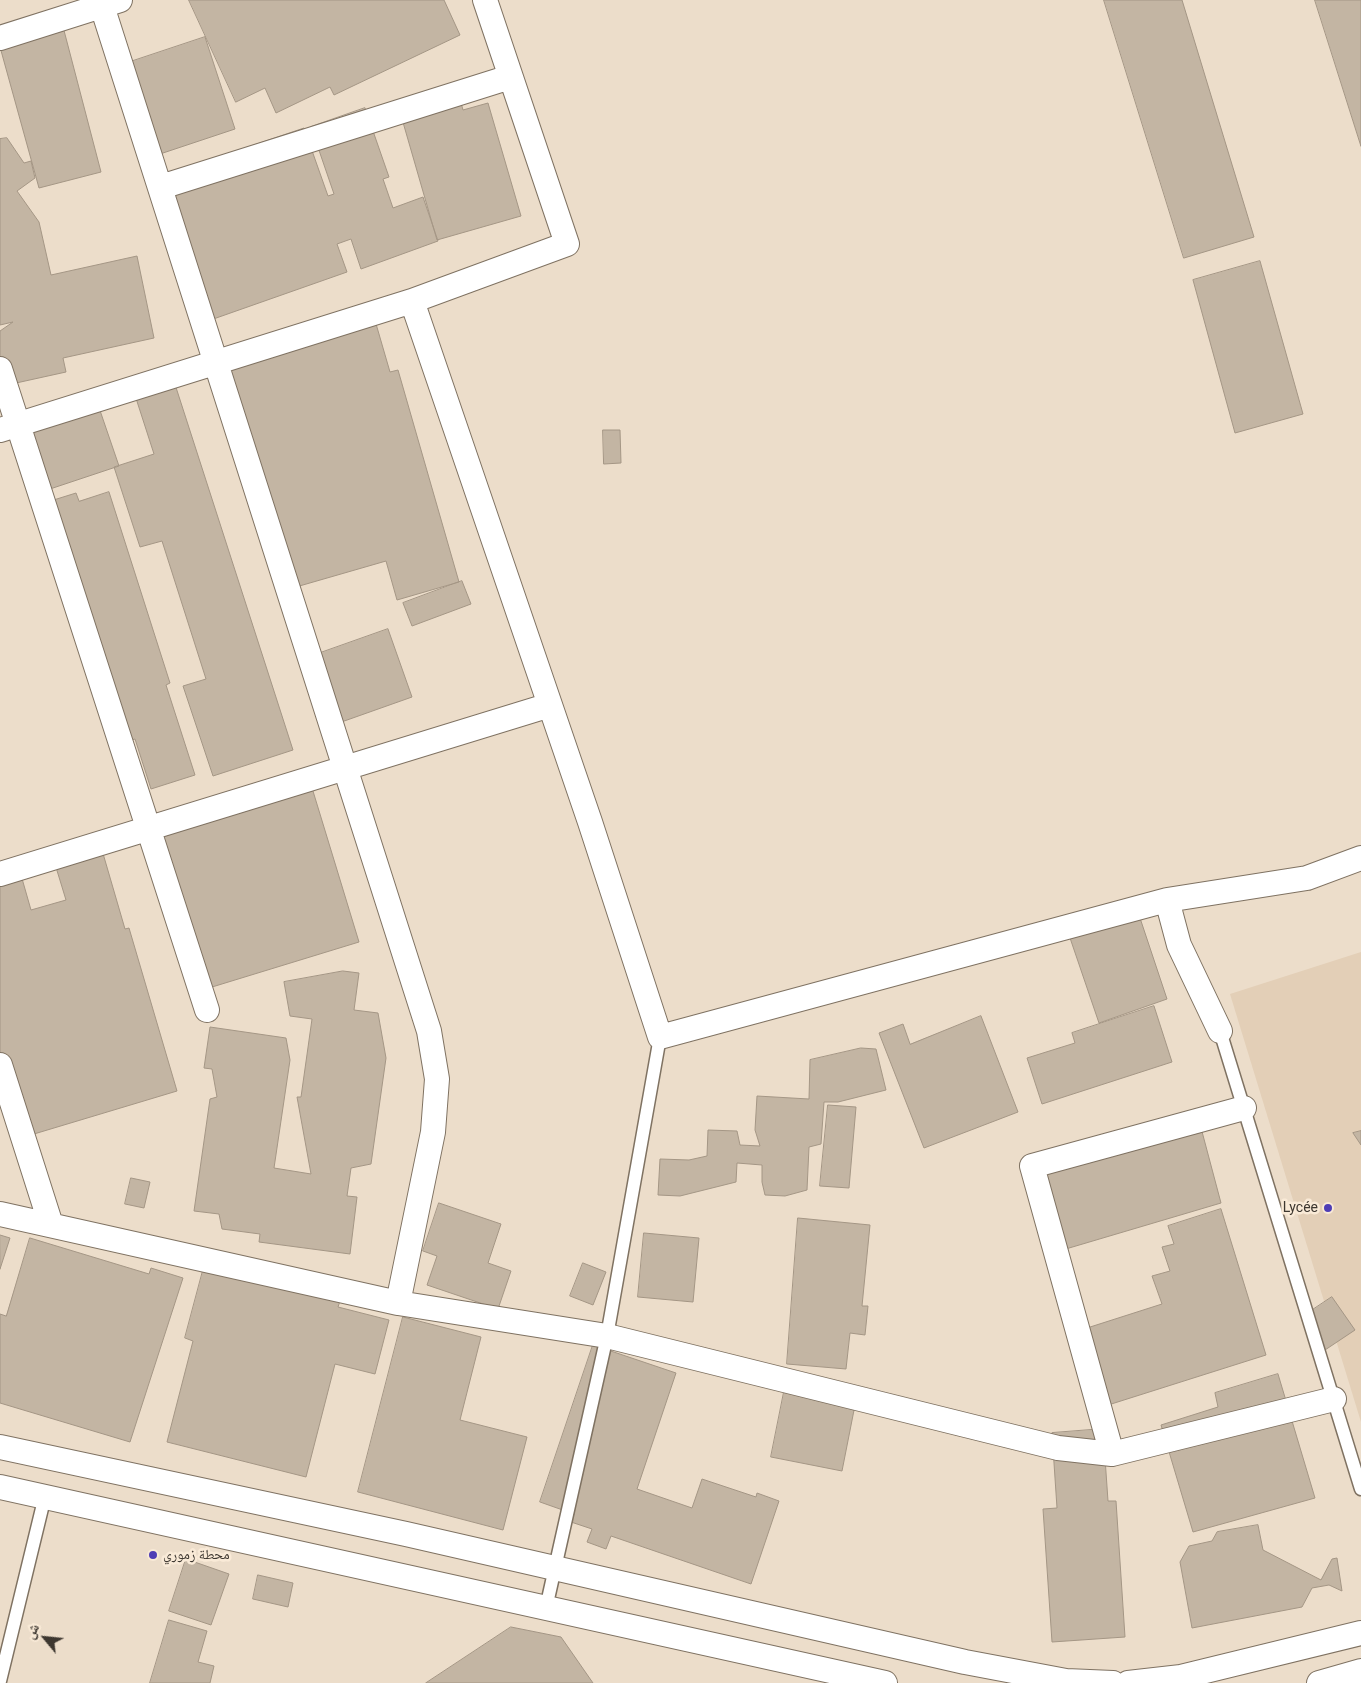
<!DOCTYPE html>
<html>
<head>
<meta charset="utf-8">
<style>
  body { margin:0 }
  #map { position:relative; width:1361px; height:1683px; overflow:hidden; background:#ecddca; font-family:Roboto,"Noto Naskh Arabic",sans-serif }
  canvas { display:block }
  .north { position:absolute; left:20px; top:1613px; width:50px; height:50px; -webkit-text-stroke:4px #f9ead7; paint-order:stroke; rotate:298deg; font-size:14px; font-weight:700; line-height:20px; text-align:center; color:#3d3730 }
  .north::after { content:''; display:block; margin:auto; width:18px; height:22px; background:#3d3730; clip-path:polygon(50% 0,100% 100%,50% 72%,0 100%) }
</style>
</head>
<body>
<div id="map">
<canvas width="1361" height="1683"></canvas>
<div class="north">ش</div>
</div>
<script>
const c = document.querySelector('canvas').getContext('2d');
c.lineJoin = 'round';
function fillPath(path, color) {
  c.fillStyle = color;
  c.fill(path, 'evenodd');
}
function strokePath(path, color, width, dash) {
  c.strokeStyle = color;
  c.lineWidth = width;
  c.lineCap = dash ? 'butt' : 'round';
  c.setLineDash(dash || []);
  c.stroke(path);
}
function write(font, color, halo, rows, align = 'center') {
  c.font = font + ' Roboto,"Noto Naskh Arabic",sans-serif';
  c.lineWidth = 5;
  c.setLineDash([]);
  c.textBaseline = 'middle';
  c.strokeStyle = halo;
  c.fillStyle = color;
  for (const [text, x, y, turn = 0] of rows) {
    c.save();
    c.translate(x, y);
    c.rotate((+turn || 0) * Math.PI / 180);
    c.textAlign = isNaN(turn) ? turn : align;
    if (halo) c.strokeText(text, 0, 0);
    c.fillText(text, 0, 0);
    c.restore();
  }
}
fillPath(new Path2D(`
  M1361,952V1422L1230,994Z`), '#e3cfb7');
const building = new Path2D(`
  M189,0H444L460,35L334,95L330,87L276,113L265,88L236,102Z
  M1104,0H1182L1254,237L1184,258Z
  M1315,0H1361V146Z
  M61,19L101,172L39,188L0,47Z
  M205,37L235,129L145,159L115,67Z
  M457,88L463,110L488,103L521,216L437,240L398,105Z
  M365,108L389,177L383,179L393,208L423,197L438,241L361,269L351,239L337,244L347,272L202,323L170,192L233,152L304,128L328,196L334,194L311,127Z
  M7,138L24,163L31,161L35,178L17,191L39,222L51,275L137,256L154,338L63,358L66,372L7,385L0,367V331L13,322L0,325V139Z
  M1260,261L1303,414L1235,433L1193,280Z
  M372,310L390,372L398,370L459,582L397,600L386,561L289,589L222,358Z
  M172,375L293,750L213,776L183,686L206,679L162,541L140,547L114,467L154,454L133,389Z
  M93,390L119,466L38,493L12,417Z
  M603,430H620L621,463L604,464Z
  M109,492L170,683L166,685L195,775L151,789L135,739L116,745L44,503L76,493L79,501Z
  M462,581L471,604L412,626L403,603Z
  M388,629L412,697L333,725L309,657Z
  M309,778L359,942L199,991L159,825Z
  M102,850L125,929L129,928L177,1091L24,1137L0,1059V873L19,868L31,910L66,900L55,864Z
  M1137,909L1167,999L1099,1023L1068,932Z
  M343,971L359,973L354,1010L378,1013L386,1058L371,1164L351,1168L347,1196L357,1197L350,1254L259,1242L260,1234L222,1229L219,1214L194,1211L210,1099L217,1097L212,1069L204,1068L210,1027L286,1038L290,1060L274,1168L311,1174L297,1097H301L312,1019L290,1016L284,982Z
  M1154,1006L1172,1062L1042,1104L1027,1058L1075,1043L1072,1033Z
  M981,1016L1018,1112L924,1148L879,1033L903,1024L910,1044Z
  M861,1048L876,1049L886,1090L838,1102H824L821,1144L809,1147L807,1190L785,1196L765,1195L762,1182V1165L737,1163L736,1182L680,1196L658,1195L660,1159L689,1160L707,1156L708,1130L737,1131L740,1145L760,1146L755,1130L757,1096L809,1099L810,1060Z
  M828,1105L856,1107L849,1188L820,1186Z
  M1196,1109L1221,1203L1059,1251L1033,1161Z
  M1361,1131V1145L1353,1133Z
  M131,1178L150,1182L144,1208L125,1204Z
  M439,1203L501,1224L488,1263L511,1271L498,1309L427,1285L437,1256L423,1251Z
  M1221,1209L1266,1355L1105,1406L1087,1328L1162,1304L1152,1276L1170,1271L1162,1247L1174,1244L1168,1226Z
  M798,1218L870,1225L862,1306H868L865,1335L850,1333L846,1369L787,1364Z
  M644,1233L699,1238L693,1302L638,1297Z
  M0,1235L10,1238L0,1269Z
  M30,1238L149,1274L151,1268L183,1278L130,1442L0,1403V1314L6,1316Z
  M205,1263L341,1298L338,1307L389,1320L375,1374L335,1364L306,1477L167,1442L193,1341L185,1338Z
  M583,1263L606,1272L593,1305L570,1296Z
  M1332,1297L1355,1330L1325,1350L1302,1317Z
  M403,1317L481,1337L460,1420L527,1437L503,1530L358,1492Z
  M593,1345L676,1373L637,1489L692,1508L702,1479L756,1497L757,1493L779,1501L751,1584L611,1536L606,1549L587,1542L592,1529L571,1522L574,1514L540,1502Z
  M1278,1374L1315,1498L1193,1532L1161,1425L1218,1407L1215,1393Z
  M785,1387L856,1400L842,1471L771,1457Z
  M1103,1429L1108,1501H1116L1125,1637L1052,1642L1043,1509L1057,1508L1052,1433Z
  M1258,1525L1263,1550L1321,1580L1332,1559L1337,1558L1342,1591L1329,1585L1312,1588L1302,1607L1192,1628L1180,1562L1189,1546L1212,1541L1217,1532Z
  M186,1559L229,1574L211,1625L169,1611Z
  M258,1575L293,1583L288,1607L253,1599Z
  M169,1620L207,1631L198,1662L214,1666L210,1683H150Z
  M511,1627L561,1637L593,1683H426Z`);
fillPath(building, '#c3b5a3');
strokePath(building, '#a49685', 1);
const lane = new Path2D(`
  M1220,1031L1361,1489
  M546,1608L607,1336L660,1037
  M0,1681L45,1496`);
const street = new Path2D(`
  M485,0L567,244L412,301L590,822L660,1037L1167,900L1179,945L1220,1031
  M102,6L429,1031L437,1079L433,1132L398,1303
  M0,38L120,0
  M161,187L510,77
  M0,369L207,1010
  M0,430L412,301
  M0,874L550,705
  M1167,900L1307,878L1361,858
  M0,1065L51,1225
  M0,1214L398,1303L607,1336L1058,1448L1112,1454L1334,1399
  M0,1447L406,1534L965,1662L1066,1681L1113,1683
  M1112,1454L1032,1166L1244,1108
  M0,1487L885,1683
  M1128,1683L1181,1677L1361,1633
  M1319,1683L1361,1671`);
strokePath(lane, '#7f7262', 15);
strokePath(street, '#7f7262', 26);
strokePath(lane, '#fff', 12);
strokePath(street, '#fff', 24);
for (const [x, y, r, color] of [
  [1328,1208,5,"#4e3db5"],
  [153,1555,5,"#4e3db5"]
]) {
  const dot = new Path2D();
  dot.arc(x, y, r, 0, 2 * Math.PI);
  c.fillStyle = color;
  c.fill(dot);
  strokePath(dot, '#f9ead7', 2);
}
write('14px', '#3d3730', '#f9ead7', [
  ["Lycée",1318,1208],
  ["محطة زموري",163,1555,"left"]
], 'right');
</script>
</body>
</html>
